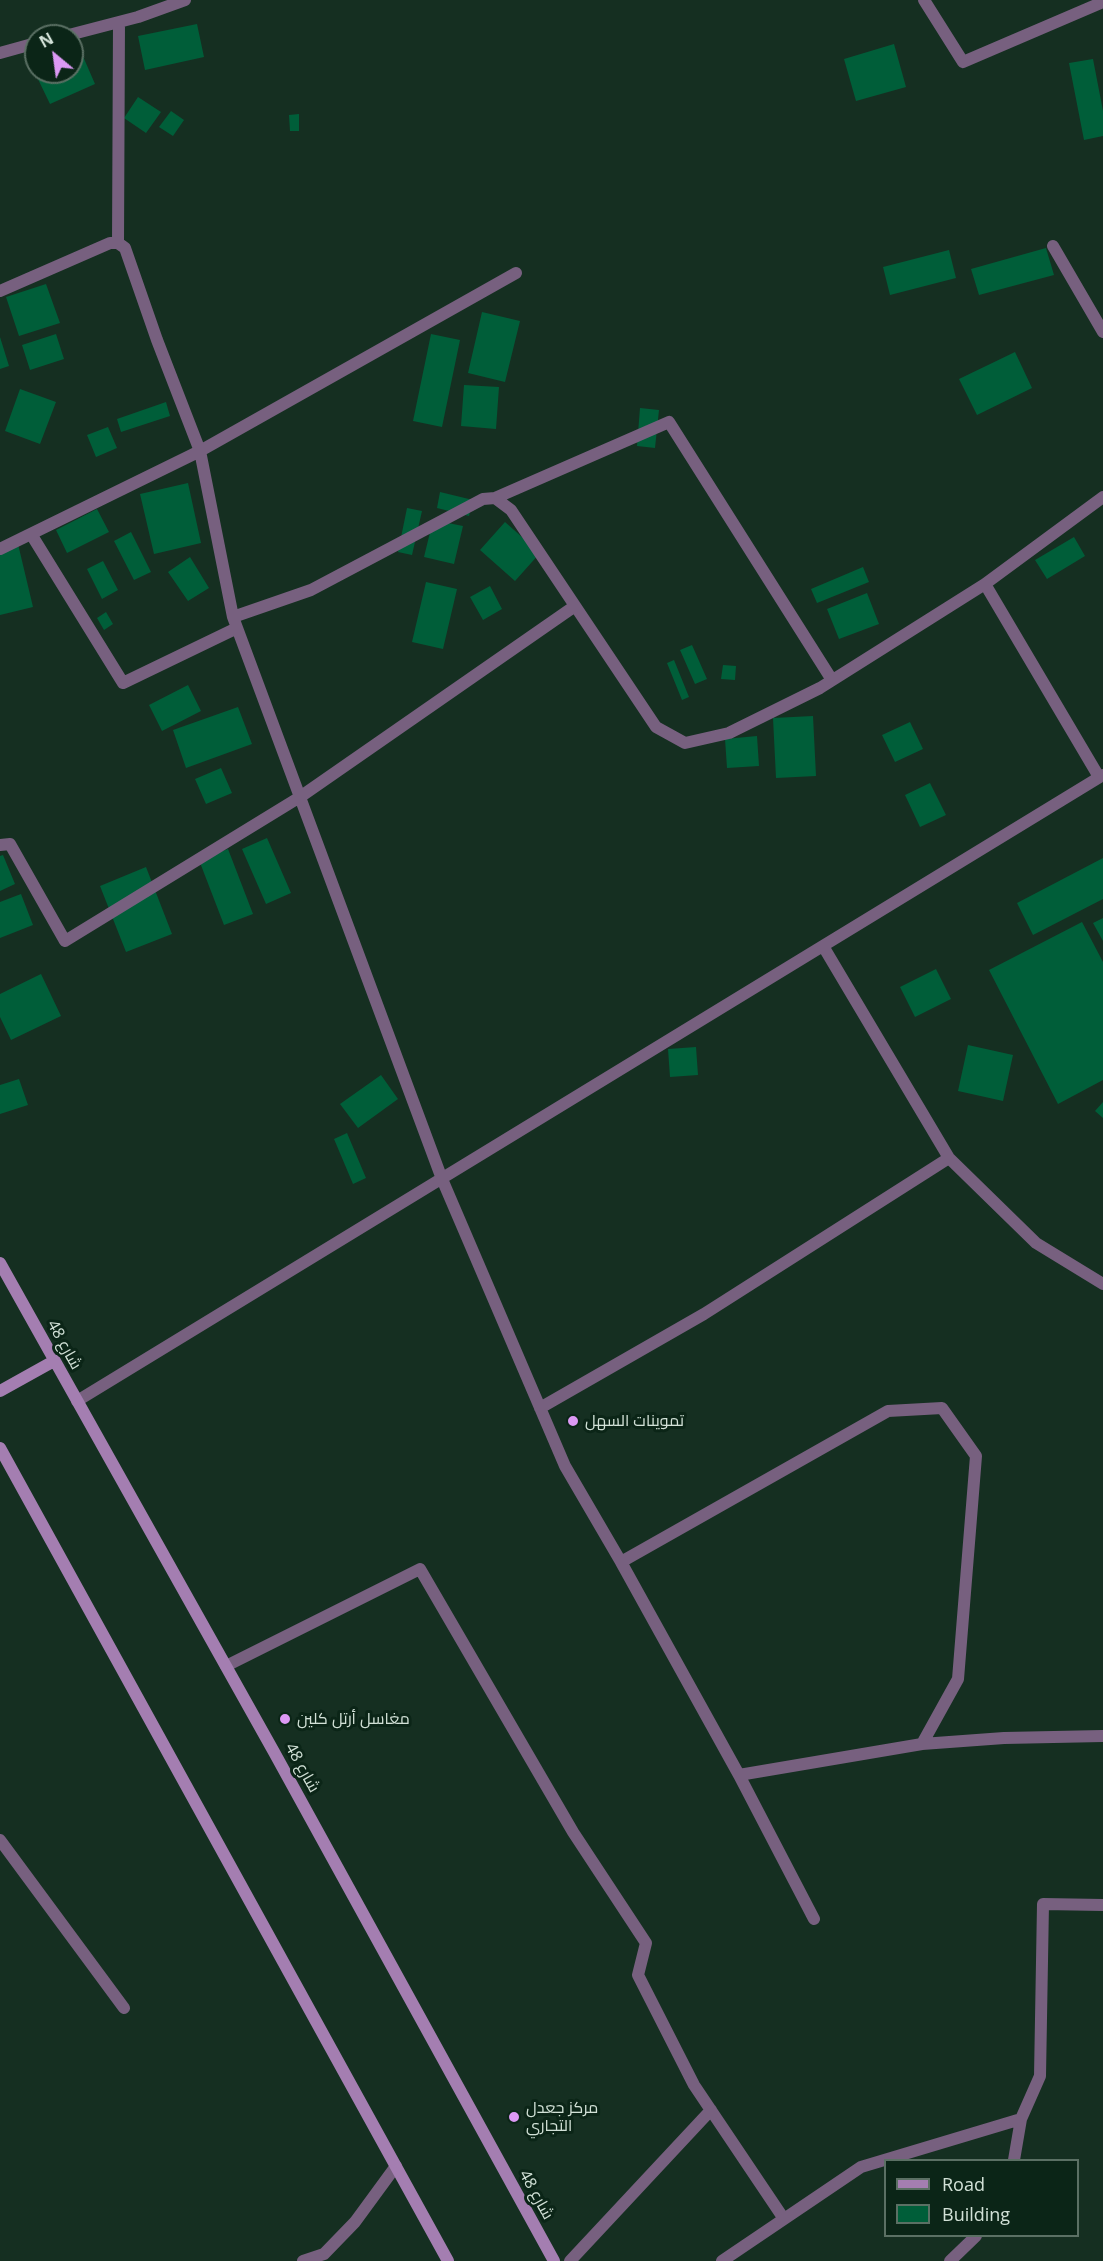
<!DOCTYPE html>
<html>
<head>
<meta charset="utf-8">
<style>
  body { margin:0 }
  #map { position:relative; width:1103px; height:2261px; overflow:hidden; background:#152f21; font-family:"Open Sans",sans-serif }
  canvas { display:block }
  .legend { position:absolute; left:884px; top:2159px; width:195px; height:78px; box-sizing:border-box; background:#0b2517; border:2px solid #5b7064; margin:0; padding:8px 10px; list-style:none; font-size:18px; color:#d2e1d7 }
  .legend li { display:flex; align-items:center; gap:12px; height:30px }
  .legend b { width:30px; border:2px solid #5b7064 }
  .north { position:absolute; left:24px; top:24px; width:60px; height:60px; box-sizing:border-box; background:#0b2517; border:2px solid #5b7064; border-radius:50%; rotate:331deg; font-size:16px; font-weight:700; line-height:24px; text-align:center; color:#d2e1d7 }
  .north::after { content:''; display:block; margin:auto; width:21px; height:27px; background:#dc99f4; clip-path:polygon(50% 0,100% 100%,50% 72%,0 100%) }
</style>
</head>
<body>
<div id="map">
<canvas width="1103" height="2261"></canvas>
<ul class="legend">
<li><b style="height:8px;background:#a47eb1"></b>Road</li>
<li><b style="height:16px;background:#005e39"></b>Building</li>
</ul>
<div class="north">N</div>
</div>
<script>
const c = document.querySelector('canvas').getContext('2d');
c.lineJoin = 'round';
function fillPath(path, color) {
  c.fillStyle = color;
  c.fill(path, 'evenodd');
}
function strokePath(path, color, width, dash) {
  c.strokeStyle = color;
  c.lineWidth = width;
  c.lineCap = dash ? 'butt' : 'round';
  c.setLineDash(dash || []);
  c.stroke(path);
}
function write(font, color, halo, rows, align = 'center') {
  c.font = font + ' "Open Sans",Cairo,sans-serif';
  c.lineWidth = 6;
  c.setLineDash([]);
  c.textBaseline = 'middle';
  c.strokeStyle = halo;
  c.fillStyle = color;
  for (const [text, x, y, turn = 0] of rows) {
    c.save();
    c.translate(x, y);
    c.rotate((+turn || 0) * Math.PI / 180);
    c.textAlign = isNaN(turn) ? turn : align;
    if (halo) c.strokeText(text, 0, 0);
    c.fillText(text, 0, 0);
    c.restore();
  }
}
fillPath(new Path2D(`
  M197,24L204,57L145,70L138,36Z
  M894,44L906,87L856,101L844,59Z
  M82,54L95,84L50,104L36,75L43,72H72V59Z
  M1093,59L1103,111V136L1084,140L1069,63Z
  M138,97L161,112L146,133L124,118Z
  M171,111L184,120L173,136L159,127Z
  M299,114V131H290L289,115Z
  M1046,248L1054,275L979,295L971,269Z
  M949,250L956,278L890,295L883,267Z
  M46,284L60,323L19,336L6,297Z
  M482,312L520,321L505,382L468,373Z
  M56,334L64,359L30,370L22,345Z
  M431,334L460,340L442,427L413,421Z
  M0,337L9,366L0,369Z
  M1015,352L1032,388L977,415L959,379Z
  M464,385L499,387L496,429L461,426Z
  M20,389L56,402L40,444L5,431Z
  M166,402L170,416L121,432L117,419Z
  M640,408L659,410L655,448L637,446Z
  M108,427L117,448L96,457L87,435Z
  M188,483L201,543L154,554L140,494Z
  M440,492L473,500L469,516L437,508Z
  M407,508L422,511L412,555L398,552Z
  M97,509L109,532L67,553L56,530Z
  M433,520L463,526L454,564L424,557Z
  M505,522L540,553L515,581L480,550Z
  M131,532L151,572L134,580L114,541Z
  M1074,537L1085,556L1047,579L1035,560Z
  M18,544L33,607L0,615V548Z
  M190,557L209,588L188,601L168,572Z
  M103,561L118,590L102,599L87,569Z
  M863,567L869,582L817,603L811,589Z
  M426,582L457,589L443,649L412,642Z
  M490,586L502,609L483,620L470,597Z
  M867,593L879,624L839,639L827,609Z
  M106,612L113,624L104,630L97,618Z
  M692,645L707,679L695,684L680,650Z
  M674,660L689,697L682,700L667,663Z
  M723,665L736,666L735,680L721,679Z
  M188,685L201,711L162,731L149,705Z
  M238,707L252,744L186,768L173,730Z
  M813,716L816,776L776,778L773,718Z
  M910,722L923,749L895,762L882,735Z
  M757,736L759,766L727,768L725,739Z
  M221,768L232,793L206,804L195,779Z
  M930,783L946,815L920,827L905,795Z
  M267,838L291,893L266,904L242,849Z
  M228,849L253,914L224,925L199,860Z
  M3,855L15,884L0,891V856Z
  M1103,858V899L1033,935L1017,903Z
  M146,867L172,934L126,952L100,886Z
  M21,894L33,925L0,938V902Z
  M1103,918V941L1093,923Z
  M1082,922L1103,962V1080L1058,1104L989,970Z
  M936,969L951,999L915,1017L900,987Z
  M41,974L61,1016L11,1040L0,1017V994Z
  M968,1045L1013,1055L1003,1101L958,1091Z
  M696,1047L698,1075L670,1077L668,1049Z
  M381,1075L398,1099L358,1128L340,1104Z
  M19,1079L28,1105L0,1114V1085Z
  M1103,1102V1118L1095,1111Z
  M347,1133L366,1178L353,1184L334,1139Z`), '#005e39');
strokePath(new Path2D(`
  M924,0L963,62L1103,2
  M65,36L138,17L185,0
  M0,53L36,43
  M118,243L119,22
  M1053,246L1103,332
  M0,291L110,243H118L125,248L157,340L200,451L233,617
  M495,498L511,510L656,727L685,743L729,733L820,688L985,584L1103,497
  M31,534L123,683L237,628
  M0,549L200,451L516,273
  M985,584L1099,777
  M0,845L10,844L65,941L300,797L575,606
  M823,946L949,1158
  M77,1401L1103,775
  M540,1408L704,1314L949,1158L1036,1243L1103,1284
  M621,1562L888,1411L942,1408L976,1456L958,1679L922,1744
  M226,1666L420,1569L573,1832L646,1943L638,1975L694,2085L784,2219
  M739,1775L922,1744L1004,1738L1103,1736
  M0,1840L124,2008
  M814,1919L739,1775L621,1562L565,1466L442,1179L233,617L311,590L483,499L495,498L669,422L832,680
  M1014,2160L1021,2119
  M303,2261L324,2254L355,2222L396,2166
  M570,2261L711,2110
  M722,2261L861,2167L1021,2119L1040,2076L1043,1904L1103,1905
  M950,2261L976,2236`), '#77607f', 12);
strokePath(new Path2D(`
  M0,1263L274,1752L554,2261
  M0,1391L54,1361
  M0,1448L448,2261`), '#a47eb1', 12);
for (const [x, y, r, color] of [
  [573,1421,6,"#dc99f4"],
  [285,1719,6,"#dc99f4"],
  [514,2117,6,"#dc99f4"]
]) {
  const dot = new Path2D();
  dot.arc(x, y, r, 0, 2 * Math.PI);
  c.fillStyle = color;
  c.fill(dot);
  strokePath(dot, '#0b2517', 2);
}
write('16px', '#d2e1d7', '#0b2517', [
  ["شارع 48",64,1345,61],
  ["شارع 48",302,1768,61],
  ["شارع 48",536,2195,61]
]);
write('16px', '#d2e1d7', '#0b2517', [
  ["تموينات السهل",585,1421],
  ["مغاسل أرتل كلين",297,1719],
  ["مركز جعدل",526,2108],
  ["التجاري",526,2126]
], 'left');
</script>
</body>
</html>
